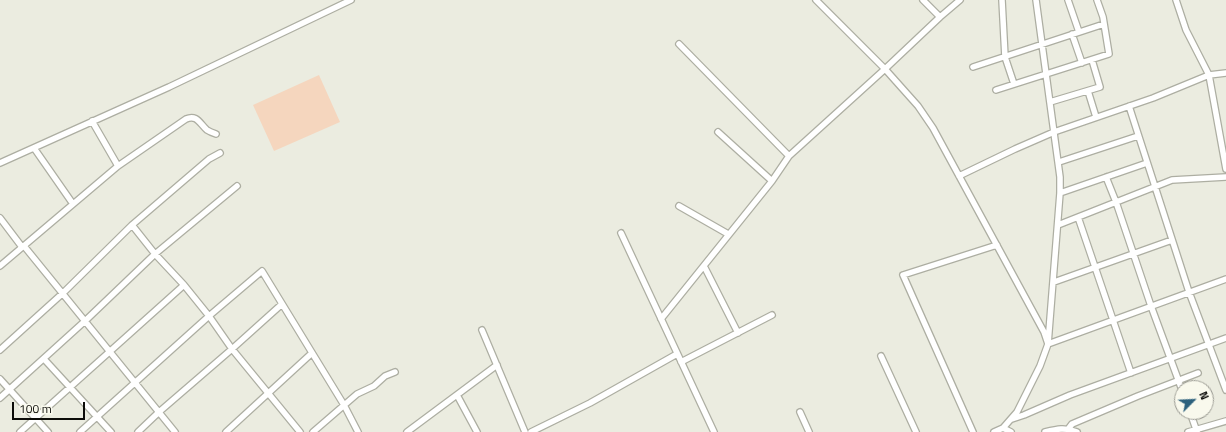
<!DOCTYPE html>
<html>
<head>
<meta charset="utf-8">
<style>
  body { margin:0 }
  #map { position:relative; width:1226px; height:432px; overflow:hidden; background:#ebece0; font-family:"Titillium Web",sans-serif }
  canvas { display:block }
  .north { position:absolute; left:1174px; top:380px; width:40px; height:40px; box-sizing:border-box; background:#f9f9ed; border:1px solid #9a9a92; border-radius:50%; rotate:66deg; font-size:11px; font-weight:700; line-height:16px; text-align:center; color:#0c0c09 }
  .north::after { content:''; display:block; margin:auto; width:14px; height:18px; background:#2d617d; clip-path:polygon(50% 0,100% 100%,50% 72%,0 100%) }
  .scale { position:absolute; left:12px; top:402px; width:73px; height:18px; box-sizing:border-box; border:2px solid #0c0c09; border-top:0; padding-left:5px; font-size:12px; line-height:14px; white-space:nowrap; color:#0c0c09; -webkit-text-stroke:3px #f9f9ed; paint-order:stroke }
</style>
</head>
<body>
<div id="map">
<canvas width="1226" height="432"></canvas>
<div class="north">N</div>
<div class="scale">100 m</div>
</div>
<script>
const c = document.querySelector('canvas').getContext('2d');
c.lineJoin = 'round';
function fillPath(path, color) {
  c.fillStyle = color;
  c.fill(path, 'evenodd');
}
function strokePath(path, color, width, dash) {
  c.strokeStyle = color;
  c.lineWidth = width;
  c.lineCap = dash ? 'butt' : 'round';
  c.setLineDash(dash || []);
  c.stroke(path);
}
fillPath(new Path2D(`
  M319,75L340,122L274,151L253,105Z`), '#f5d6be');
const minor = new Path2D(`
  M816,0L885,69L918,106L933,128L1044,332L1048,344L1226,279
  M923,0L940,17
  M1002,0L1005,57L1014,84
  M1068,0L1079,32
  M1176,0L1186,30L1209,75L1226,169
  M1072,34L1082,63
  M679,44L789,156
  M973,67L1104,24
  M996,90L1109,54L1103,17L1097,0
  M1088,91L1096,117
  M1050,102L1100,87L1092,60
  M1129,106L1189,292L1226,390
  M92,121L118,166
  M718,132L772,181
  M34,148L73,204
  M1059,162L1138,136
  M0,163L169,87L351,0
  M959,176L1015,149L1054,132L1153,98L1209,75L1226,73
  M1106,177L1116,202L1151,306L1182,390
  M1060,193L1147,163
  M679,206L728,234
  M1078,217L1131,373
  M0,218L22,247
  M132,225L155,254L184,285L209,316L232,349L300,432
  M1058,225L1172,180L1226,177
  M621,233L714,432
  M24,246L175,432
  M0,266L118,166L186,119C197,114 200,124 207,130C210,132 213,133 216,134
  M704,266L738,333
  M1054,282L1172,240
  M661,319L772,181L789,156L885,69L940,17L960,0
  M482,330L525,432
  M0,350L63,293L132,225L209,159L220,153
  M881,356L916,432
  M44,359L111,432
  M681,362L772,315
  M0,379L48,432
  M457,395L477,432
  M0,398L85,321L155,254L237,186
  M800,412L809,432
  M1190,412L1197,432
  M1012,419L1024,415L1070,395L1226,338
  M1003,428L1011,432
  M1069,428L1072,424L1138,396L1198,373
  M20,432L184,285
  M80,432L209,316L262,271L344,405L358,432
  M138,432L159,412L232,349L282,304
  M226,432L312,353
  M313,432L357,394L374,386L385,376L395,372
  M407,432L497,365
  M531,432L590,403L677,354
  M973,432L903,275L997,245
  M994,432L1003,428L1017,412L1040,366L1048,344L1060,193V177L1036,0
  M1045,432C1057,429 1065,427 1077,432
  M1188,432L1226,421`);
strokePath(minor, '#adaea2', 8);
strokePath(minor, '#fff', 5.5);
</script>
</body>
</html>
